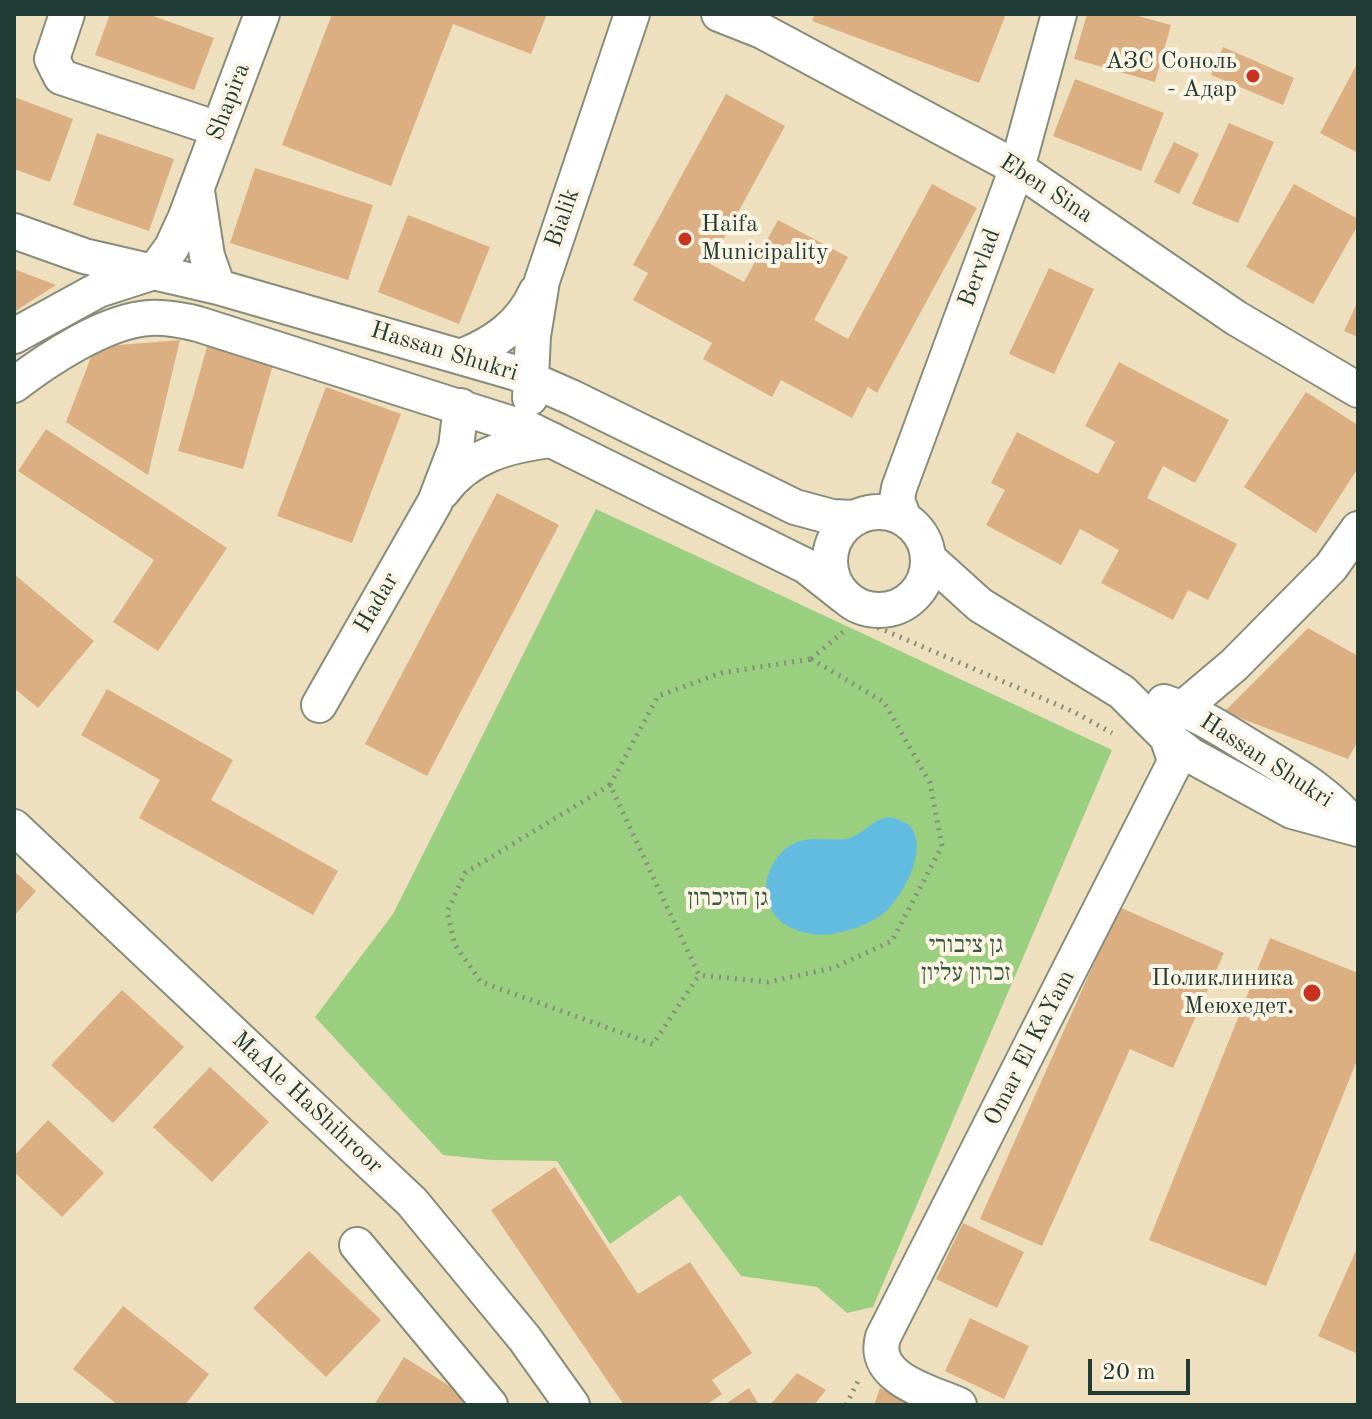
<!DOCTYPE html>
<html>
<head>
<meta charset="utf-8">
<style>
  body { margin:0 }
  #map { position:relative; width:1372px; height:1419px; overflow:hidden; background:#eee0bf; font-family:"Old Standard TT",serif }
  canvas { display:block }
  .frame { position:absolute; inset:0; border:16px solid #1f3d34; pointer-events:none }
  .scale { position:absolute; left:1088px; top:1359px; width:102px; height:36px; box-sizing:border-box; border:4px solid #1f3d34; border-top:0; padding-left:10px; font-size:24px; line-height:28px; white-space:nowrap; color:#1f3d34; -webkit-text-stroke:6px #fcf5e5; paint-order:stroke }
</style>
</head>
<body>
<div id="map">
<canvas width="1372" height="1419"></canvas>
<div class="frame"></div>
<div class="scale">20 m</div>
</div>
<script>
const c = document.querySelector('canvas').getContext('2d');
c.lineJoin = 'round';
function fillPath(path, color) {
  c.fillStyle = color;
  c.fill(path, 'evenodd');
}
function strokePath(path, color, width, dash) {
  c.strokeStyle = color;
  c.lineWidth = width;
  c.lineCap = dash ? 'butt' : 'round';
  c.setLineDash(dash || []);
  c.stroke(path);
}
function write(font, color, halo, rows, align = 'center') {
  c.font = font + ' "Old Standard TT","Frank Ruhl Libre",serif';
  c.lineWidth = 8;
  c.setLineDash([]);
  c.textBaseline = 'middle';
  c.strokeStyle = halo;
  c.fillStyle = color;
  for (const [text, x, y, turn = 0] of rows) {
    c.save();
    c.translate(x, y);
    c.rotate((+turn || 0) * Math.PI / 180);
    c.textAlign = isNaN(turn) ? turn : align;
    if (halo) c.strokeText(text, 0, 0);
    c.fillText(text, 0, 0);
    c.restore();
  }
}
fillPath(new Path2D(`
  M596,509L1112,750L873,1307L847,1313L817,1287L741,1276L680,1195L610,1244L557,1161L492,1160L443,1155L315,1017L393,914Z`), '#9bcf80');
fillPath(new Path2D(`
  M891,817C896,819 903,821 908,824C930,844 906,890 890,907C875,925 834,938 812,934C791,930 778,924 769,905C759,881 775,849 800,841C816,836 833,842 849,838C866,833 871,819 891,817Z`), '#62bcdf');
fillPath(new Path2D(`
  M110,14H148L214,38L194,90L95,55Z
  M332,14H547L531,54L453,24L391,186L282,145Z
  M815,14H1006L979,83L812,21Z
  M1087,14H1131L1171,25L1155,82L1074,59Z
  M1223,47L1294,78L1283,105L1211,75Z
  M1358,62V153L1320,133Z
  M1075,79L1164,113L1141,171L1053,136Z
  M726,94L785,126L710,264L744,282L778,220L848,257L814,320L848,339L932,184L977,208L877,393L868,387L852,418L781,380L772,397L703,359L712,343L633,300L648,273L633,265Z
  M14,97L73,119L50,182L14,169Z
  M1229,123L1274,142L1238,223L1192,204Z
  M97,133L174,159L149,231L73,205Z
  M1174,142L1199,154L1179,194L1154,182Z
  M255,168L373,205L348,280L230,243Z
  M1294,184L1358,219V225L1313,304L1246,267Z
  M408,215L490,247L459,324L378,292Z
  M1049,268L1094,289L1054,374L1009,354Z
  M14,269L56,285L14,312Z
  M1358,301V337L1344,331Z
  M180,340L148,475L66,422L95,347Z
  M208,343L274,361L243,469L178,451Z
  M1119,362L1229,420L1195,483L1163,466L1147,498L1237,544L1208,600L1188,590L1173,620L1101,583L1119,550L1080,529L1061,565L986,525L1005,490L991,483L1017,432L1098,474L1115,442L1085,426Z
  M326,387L401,414L352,543L277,516Z
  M1306,392L1358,425V468L1316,533L1244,487Z
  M46,429L227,548L158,651L113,622L154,560L18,471Z
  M497,493L559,525L427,776L365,744Z
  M14,574L94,641L38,708L14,688Z
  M1308,628L1358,656V741L1348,759L1224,712Z
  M107,689L233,760L211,800L338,871L313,915L139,818L160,780L81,735Z
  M14,871L36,891L14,916Z
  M1119,907L1224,953L1173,1068L1130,1049L1042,1246L980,1219Z
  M1270,938L1358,973V1058L1266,1286L1149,1240Z
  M122,990L184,1047L113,1123L51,1065Z
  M210,1067L269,1122L212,1182L153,1127Z
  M48,1120L104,1173L62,1217L14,1172V1156Z
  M555,1167L638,1294L690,1262L752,1353L712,1380L722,1394L706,1405H624L491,1210Z
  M963,1223L1024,1252L997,1308L936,1279Z
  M1358,1246V1354L1318,1336Z
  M309,1251L381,1320L326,1377L253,1308Z
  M123,1306L209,1374L185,1405H118L73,1369Z
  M970,1318L1029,1346L1004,1399L945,1371Z
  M404,1357L476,1403L474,1405H374Z
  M797,1373L826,1390L814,1405H770Z
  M749,1388L759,1405H724Z
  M880,1388L925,1405H874Z`), '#dbaf82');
const minor = new Path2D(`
  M67,14L52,59L61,77L218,129
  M719,14L762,31L1017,168L1236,318L1358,390
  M197,191L207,256L218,287
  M14,231L84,256L218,287L516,373L573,398L795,507L832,517L856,518
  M154,272L172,247L185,219L262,14
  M14,336L98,290L154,272
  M463,356C495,343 521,325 536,292
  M14,385C48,359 105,321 149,318C166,317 182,320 198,324L531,430L806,566L844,596
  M530,398L533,336L542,281L632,14
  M442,492C469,455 509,445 552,440
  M830 561a49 49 0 1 1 98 0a49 49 0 1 1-98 0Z
  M904,519L897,500L899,488L1017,168L1059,14
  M928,558L980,605L1122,692L1167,737L1192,756L1292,811L1358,829
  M1164,702C1198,713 1227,733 1257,751C1293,773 1330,794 1355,827
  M319,705L435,502L456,447L461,406
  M1147,717L1158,720L1177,713L1234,665L1331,567L1358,529
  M14,827L412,1202L525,1339L572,1405
  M357,1245L490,1405
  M959,1405C930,1392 871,1379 883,1337L1173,766L1174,757L1167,737`);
strokePath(minor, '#868e7a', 38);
strokePath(new Path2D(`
  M863,621L1074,712L1112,733
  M811,659L884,702L930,783L942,846L892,941L833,968L768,982L699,975L610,785L658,696L721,673Z
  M811,659L844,631
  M610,785L465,873L447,912L455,945L481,982L653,1044L699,975
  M846,1405L858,1381`), '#868e7a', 5, [2, 6]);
strokePath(minor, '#fff', 34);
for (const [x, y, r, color] of [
  [1253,76,8,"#c8321e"],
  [685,239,8,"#c8321e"],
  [1312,993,10,"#c8321e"]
]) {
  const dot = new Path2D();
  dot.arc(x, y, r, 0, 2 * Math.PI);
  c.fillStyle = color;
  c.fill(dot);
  strokePath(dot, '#fcf5e5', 3);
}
write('24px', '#1f3d34', '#fcf5e5', [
  ["АЗС Соноль",1237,62],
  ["- Адар",1237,90],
  ["Haifa",701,225,"left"],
  ["Municipality",701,253,"left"],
  ["Поликлиника",1294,979],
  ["Меюхедет.",1294,1007]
], 'right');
write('24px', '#1f3d34', '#fcf5e5', [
  ["Shapira",229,102,-69],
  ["Eben Sina",1046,189,33],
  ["Bialik",563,218,-71],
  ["Bervlad",980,268,-70],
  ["Hassan Shukri",444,352,17],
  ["Hadar",377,603,-60],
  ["Hassan Shukri",1266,761,33],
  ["Omar El KaYam",1030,1048,-63],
  ["MaAle HaShihroor",307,1103,43]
]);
write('24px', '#385a43', '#fcf5e5', [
  ["גן הזיכרון",728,899],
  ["גן ציבורי",966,946],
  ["זכרון עליון",966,974]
]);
</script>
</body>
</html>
